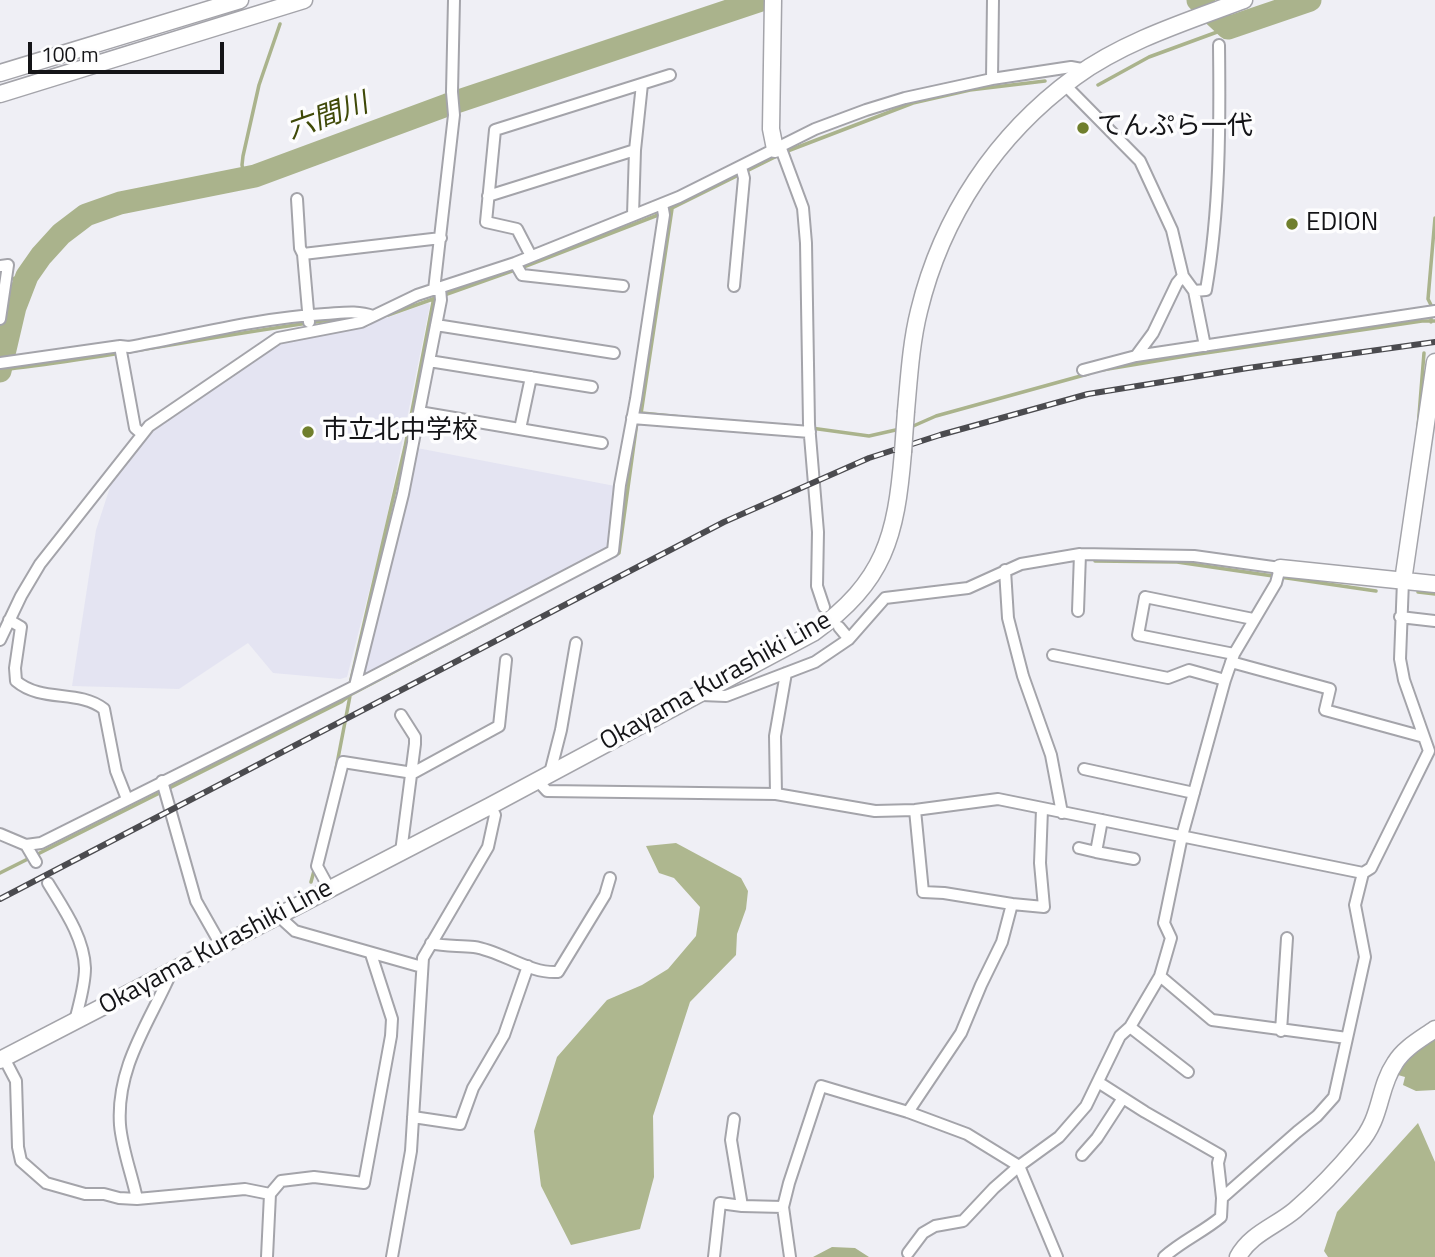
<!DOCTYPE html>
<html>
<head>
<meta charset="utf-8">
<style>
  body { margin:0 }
  #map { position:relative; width:1435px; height:1257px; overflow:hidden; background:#efeff5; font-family:"Titillium Web",sans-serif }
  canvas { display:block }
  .scale { position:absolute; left:28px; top:42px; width:196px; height:32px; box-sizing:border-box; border:4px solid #141417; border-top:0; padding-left:9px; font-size:21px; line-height:24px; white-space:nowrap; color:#141417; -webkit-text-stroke:5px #fdfdfe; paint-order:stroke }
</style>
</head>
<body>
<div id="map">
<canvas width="1435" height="1257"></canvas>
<div class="scale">100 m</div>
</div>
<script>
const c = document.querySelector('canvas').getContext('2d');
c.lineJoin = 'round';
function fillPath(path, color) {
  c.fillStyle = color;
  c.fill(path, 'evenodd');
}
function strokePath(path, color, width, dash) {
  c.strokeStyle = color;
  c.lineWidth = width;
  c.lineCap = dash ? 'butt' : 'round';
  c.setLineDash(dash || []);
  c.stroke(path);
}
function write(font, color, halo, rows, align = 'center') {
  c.font = font + ' "Titillium Web","Noto Sans JP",sans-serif';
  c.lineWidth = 7;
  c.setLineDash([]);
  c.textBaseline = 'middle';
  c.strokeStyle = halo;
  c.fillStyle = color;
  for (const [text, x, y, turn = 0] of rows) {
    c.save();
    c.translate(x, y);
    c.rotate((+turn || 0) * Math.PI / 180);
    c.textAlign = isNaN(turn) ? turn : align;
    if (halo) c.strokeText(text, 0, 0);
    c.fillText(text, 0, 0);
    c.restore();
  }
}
fillPath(new Path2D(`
  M428,303L430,305L397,468L381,545L347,677L340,679L273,673L248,643L179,689L72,686L96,530L113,478L150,430L273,346L283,341L369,327L372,323Z
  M417,448L615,486L608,550L362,676Z`), '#e4e4f2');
fillPath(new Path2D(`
  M676,843L741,878L748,891L746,909L737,934L736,955L690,1002L653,1116L654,1177L640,1229L571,1245L541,1186L534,1131L557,1057L607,1000L642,985L668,969L696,936L700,907L674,878L659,873L646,846Z
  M1418,1123L1435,1162V1257H1328L1324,1251L1337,1212Z`), '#aeb78f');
fillPath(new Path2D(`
  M1435,1038V1090L1416,1091L1403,1085L1405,1077L1398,1075C1406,1057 1419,1049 1435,1038Z
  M832,1247L855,1248L869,1257H813Z`), '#aab38c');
strokePath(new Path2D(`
  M1098,85L1149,57L1228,28
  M785,152L913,103L970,90L1045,81
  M245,179L242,165L243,156L259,85L280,24
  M0,281L27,276
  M388,315L526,266L658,215L779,155
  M1431,322V305L1428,299L1435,218
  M0,370C119,357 235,331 354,317
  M1102,370L1192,355L1422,321H1435
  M642,413L681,417
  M641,414L672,209
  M911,427L936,416L1088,374
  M811,428L869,436L900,429
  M1418,428L1424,353
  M614,556L619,553L637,422
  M1095,561L1177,562L1376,591
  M1418,592L1435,594
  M350,684L405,447L434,297
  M335,774L350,696
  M0,873L341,702L350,695L517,607
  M311,882L315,867`), '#aab38c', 3.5);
strokePath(new Path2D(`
  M1198,0L1228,28L1310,0
  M0,371L15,307L27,276L41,256L61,234L86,215L120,203L255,176L447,105L761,0`), '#aab38c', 23);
const street = new Path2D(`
  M992,79L993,0
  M1065,85L1140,161L1172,230L1183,276L1194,291L1205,346
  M780,146L803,208L806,243L809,424L818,532L817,586L824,607
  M488,196L635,150
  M297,199L300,248L303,254
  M633,215L635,150L642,84
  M531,256L517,229L486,222L495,130L670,75
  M515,263L522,275L623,286
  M0,266L8,265L0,319
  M734,286L744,178L741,167
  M434,290L454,115L452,92L454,0
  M1194,291L1206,290C1220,209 1220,127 1219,45
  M309,322L303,254L441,238
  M436,325L614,353
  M120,346L135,428L142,434
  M1136,356L1153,333L1177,283L1183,276
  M429,361L592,387
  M0,363L120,346L129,347C194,335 259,318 325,314C342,313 357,310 373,316
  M1083,370L1136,356L1435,311
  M419,412L602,443
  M632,418L810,432
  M520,429L531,377
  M1005,570L1008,618L1023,676L1051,755L1062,813
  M1078,611L1080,554
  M1400,617L1435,621
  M9,620L21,627L15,668L16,681C42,703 78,689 104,709L116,771L127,799
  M839,627L849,639
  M0,640L21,596L40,564L149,426L278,338L361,322L417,295L515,263L679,197L815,129L866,110L905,98L992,79L1071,67L1087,70
  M1234,654L1138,635L1145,597L1253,619
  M1053,655L1168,678L1189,670L1225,680
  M1231,662L1330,689L1325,710L1424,737
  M355,686L403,494L441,300L440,288
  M702,695L726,696L815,662L849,639L885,598L968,588L1021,564L1080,554L1194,556L1280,568L1276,583L1234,654L1225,680L1182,836L1164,923L1171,938L1160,976L1130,1027L1120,1036L1086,1106L1059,1137L1019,1166L967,1134L908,1112L821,1086L789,1183L783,1207L790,1257
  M1084,769L1194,793
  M550,773L561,730L576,643
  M537,780L547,791L776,794L875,811L915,810L998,799L1363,873
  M162,781L196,901L221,945
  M776,794L775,736L786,673
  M915,810L923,892L944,893L1012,904
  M0,834L26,845L36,862
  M26,845L41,843L353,687L613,551L620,485L636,399L664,215L662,204
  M1079,848L1096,852L1102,820
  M401,852L415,744V737L401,715
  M1096,852L1134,859
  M48,883C63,908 84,937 85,968C85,986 79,1004 75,1021
  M329,888L317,866L343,762L413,773L499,726L506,660
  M281,913L284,921L295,931L422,967
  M431,943C445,947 460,945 474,947C502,951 529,974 558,972L605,895L610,878
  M1160,976L1212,1020L1347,1038
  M1130,1027L1188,1072
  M1281,1031L1287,938
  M4,1058L16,1081L18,1147L21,1161L46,1183L85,1194H104L119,1198L137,1199L245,1189L270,1194L267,1257
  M1098,1082L1145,1112L1220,1155L1218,1163L1222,1198
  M908,1112L961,1033L981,985L1002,942L1012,904L1044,907L1040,863L1042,809
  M413,1117L460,1124L473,1088L504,1035L528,966
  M734,1119L731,1140L742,1206
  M1082,1155L1097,1138L1123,1098
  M270,1194L281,1181L314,1177L364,1183L391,1036L392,1019L371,954
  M137,1199C132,1175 122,1149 120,1125C116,1067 149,1023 171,973
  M908,1253L923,1233L935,1226L963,1221L994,1188L1019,1166L1057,1257
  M392,1257L411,1151L423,958L488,847L495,815L490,806
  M714,1257L720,1203L742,1206L783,1207
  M1164,1257C1182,1241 1203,1232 1221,1217L1222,1198L1297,1132L1317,1116L1334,1097L1365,957L1355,905L1363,873L1371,868L1429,751L1404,680L1400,659L1403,581`);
const secondary = new Path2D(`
  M773,0L771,129L775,149
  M0,73L240,0
  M0,94L304,0
  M906,411C909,378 911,343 919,311C942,216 996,135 1075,77C1124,41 1188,21 1244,0
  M1280,568L1435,584
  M1403,581L1435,362
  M0,1060L490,806L813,633C885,581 896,537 903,452
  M1238,1257C1250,1234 1276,1226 1295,1210C1317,1191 1339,1168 1358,1145C1383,1117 1377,1090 1395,1063C1404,1048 1421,1039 1435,1029`);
strokePath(street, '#a4a4aa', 14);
strokePath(secondary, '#a4a4aa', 19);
strokePath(street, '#fff', 10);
strokePath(secondary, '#fff', 16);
const rail = new Path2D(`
  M0,899L724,522L869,458L940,435L1088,394L1248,368L1435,342`);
strokePath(rail, '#4b4b4f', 6);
strokePath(rail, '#fdfdfe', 3.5, [10]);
const secondaryBridge = new Path2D(`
  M903,452L906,411`);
strokePath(secondaryBridge, '#a4a4aa', 19, []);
strokePath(secondaryBridge, '#fff', 16);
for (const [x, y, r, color] of [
  [1083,128,7,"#707f2d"],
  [1292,224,7,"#707f2d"],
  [308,432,7,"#707f2d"]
]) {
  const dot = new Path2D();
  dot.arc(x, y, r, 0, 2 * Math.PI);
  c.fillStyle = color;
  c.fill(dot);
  strokePath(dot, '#fdfdfe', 2.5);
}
write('26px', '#141417', '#fdfdfe', [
  ["てんぷら一代",1097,128],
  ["EDION",1306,224],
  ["市立北中学校",322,432]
], 'left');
write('26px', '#141417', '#fdfdfe', [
  ["Okayama Kurashiki Line",716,682,-29],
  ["Okayama Kurashiki Line",216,948,-28]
]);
write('italic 28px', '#3f4907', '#fdfdfe', [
  ["六間川",328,118,-20]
]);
</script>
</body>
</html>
